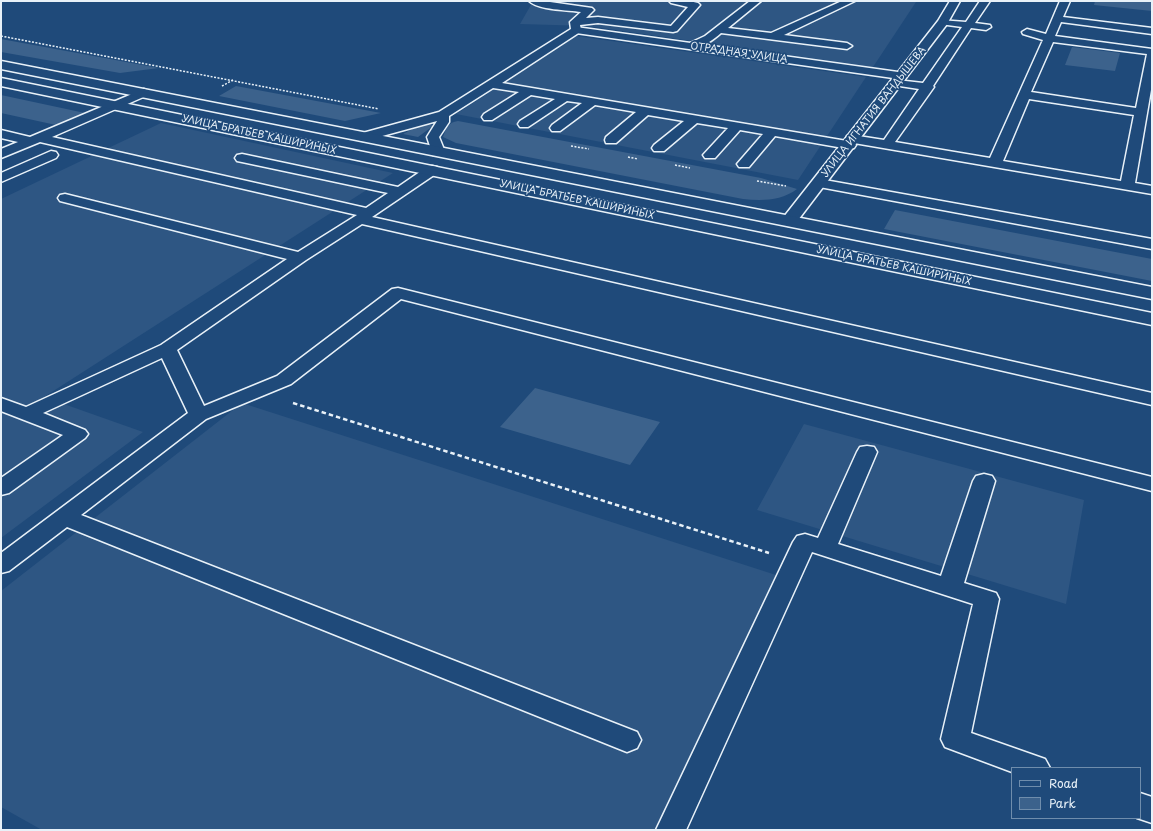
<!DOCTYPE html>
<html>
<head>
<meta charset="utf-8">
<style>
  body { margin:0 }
  #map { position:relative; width:1153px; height:831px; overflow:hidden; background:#1f4a7a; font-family:"Playpen Sans",sans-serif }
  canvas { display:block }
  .frame { position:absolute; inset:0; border:2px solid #e8f1f8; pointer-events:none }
  .legend { position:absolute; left:1011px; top:767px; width:130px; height:52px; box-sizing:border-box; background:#1f4a7a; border:1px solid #6f8dac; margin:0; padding:5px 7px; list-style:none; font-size:12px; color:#e8f1f8 }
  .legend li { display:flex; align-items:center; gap:8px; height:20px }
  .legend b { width:20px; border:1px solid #6f8dac }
</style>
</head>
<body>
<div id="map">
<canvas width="1153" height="831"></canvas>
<div class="frame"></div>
<ul class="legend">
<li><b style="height:5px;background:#1f4a7a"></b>Road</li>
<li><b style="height:11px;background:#3c628c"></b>Park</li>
</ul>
</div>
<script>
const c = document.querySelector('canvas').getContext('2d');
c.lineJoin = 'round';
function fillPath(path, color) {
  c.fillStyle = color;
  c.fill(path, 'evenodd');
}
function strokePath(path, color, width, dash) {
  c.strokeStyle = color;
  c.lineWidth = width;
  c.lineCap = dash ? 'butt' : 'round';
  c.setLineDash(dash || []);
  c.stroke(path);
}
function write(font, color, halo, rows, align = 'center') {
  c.font = font + ' "Playpen Sans",sans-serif';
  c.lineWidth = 3.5;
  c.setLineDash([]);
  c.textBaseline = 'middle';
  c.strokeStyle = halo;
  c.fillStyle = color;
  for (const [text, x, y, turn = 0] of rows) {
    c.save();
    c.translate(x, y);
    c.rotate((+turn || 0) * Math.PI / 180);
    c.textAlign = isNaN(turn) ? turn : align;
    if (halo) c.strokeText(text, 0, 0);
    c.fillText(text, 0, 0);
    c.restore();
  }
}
fillPath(new Path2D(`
  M528,1H916V2L873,67L588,26L520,24L532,3Z
  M576,36L866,77L798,180L456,114Z
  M161,123L393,173L44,397L143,432L1,538V199Z
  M242,403L776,575L655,830H42L1,807V591Z
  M804,424L1084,500L1066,604L757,510Z`), '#2e5683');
fillPath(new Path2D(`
  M1095,1L1152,2V11L1094,5Z
  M1,39L159,68L120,73L1,52Z
  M1072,47L1120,53L1115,71L1065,65Z
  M236,86L381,113L345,121L219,96Z
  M1,95L85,113L56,125L1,113Z
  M458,121L761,178L797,189C781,201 762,201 743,199L456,143L443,137C446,129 448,122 458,121Z
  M422,124H429L433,126L418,137L403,134Z
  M895,210L1152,259V281L884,229Z
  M535,388L660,422L630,465L500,427Z`), '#3c628c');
const lane = new Path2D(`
  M529,1H543L592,8L594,10L586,18L598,17L671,26L688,7L671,3L669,1H689L698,3L700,5L677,31L673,32L598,23L580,25L581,30L580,32L502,83L847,141L846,139L847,136L852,135L884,140L919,89L893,85L891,83L893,81L897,80L923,83L962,27L940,24L938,22L940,20L966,22L980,1H990L975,23L990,25L991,27L986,30L971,28L933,86L934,87L895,142L990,158L1043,40L1023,34L1022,32L1027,29L1046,34L1060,1H1070L1063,17L1152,28V34L1061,22L1055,36L1152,49V84L1135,183L1152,186V194L854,143L856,145L854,148L849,149L775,136L749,167H739L737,164L763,134L740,130L715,158H705L703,155L728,128L697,123L664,151H654L652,148L654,145L684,121L648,115L616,143H606L605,140L606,137L636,112L595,105L560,131H552L550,128L552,125L582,103L567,101L528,127H520L518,124L520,121L555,99L531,95L492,120H484L482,117L484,114L519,92L493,88L449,116V122L439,137L445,152L443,155H433L427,137L437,121L364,141L359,140L358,137L359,134L439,112L571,29L570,22L581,12C568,10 538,10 529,1ZM1053,42L1147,54L1136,108L1031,92ZM1029,99L1134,115L1121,181L1003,161Z
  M750,1H761L728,28L771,33L842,1H855L784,35L847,43L852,46L847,49L721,33C713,40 699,51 688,48L687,46L688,44L705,36Z
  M144,89L148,91L150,93L148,95L52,137L366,208L388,193L242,162L237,161L235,158L237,155L242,154L398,187L427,167L432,166L437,167L439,170L437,173L372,217L1152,393V405L362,224L306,260L177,350L204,406L277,376L392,289L398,288L1152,477V491L401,299L291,384L206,419L81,515L637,732L641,740L637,748L627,752L617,748L67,527L9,571L1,573V553L188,413L162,358L43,413L85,430L88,434L85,438L9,493L1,495V478L63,435L1,411V398L26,407L161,345L287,259L60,201L58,198L60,195L65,194L298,252L357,215L40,142L1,158V149L18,142L1,138V130L30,137Z
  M51,151L56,152L58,155L56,158L1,182V173Z
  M819,179L1152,239V249L814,186L812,183L814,180Z
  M867,446L874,447L877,452L838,544L941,576L973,481L976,476L984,474L992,476L995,481L964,583L996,593L999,599L971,733L1045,759L1050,768H1012V772L945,747L941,739L973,604L812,552L686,830H656L793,542L797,536L805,534L818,538L857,452L860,447Z
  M1140,793L1152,797V823L1137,818H1140Z`);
const street = new Path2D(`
  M950,1H960L947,24L795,224L789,226L783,224L781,221L783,218L893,78L576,33L570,30L576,27L898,72L938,21Z`);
const primary = new Path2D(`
  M1,61L1152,287V299L1,69Z
  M1,78L1152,313V325L1,86Z`);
strokePath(lane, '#e8f1f8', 3);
strokePath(street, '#e8f1f8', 3);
strokePath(primary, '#e8f1f8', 3);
strokePath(new Path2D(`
  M1,36L379,109
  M222,86L233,80
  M571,146L589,149
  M628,157L638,159
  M675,165L690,168
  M757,181L786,186`), '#e8f1f8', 1.5, [2, 1.5]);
strokePath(new Path2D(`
  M293,403L769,553`), '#e8f1f8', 2.5, [4.5, 3]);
fillPath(lane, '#1f4a7a');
fillPath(street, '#1f4a7a');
fillPath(primary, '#1f4a7a');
write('10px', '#e8f1f8', '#1f4a7a', [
  ["ОТРАДНАЯ УЛИЦА",739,53,8],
  ["УЛИЦА ИГНАТИЯ ВАНДЫШЕВА",874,112,-52],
  ["УЛИЦА БРАТЬЕВ КАШИРИНЫХ",259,135,12],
  ["УЛИЦА БРАТЬЕВ КАШИРИНЫХ",577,200,12],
  ["УЛИЦА БРАТЬЕВ КАШИРИНЫХ",894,266,12]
]);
</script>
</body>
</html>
